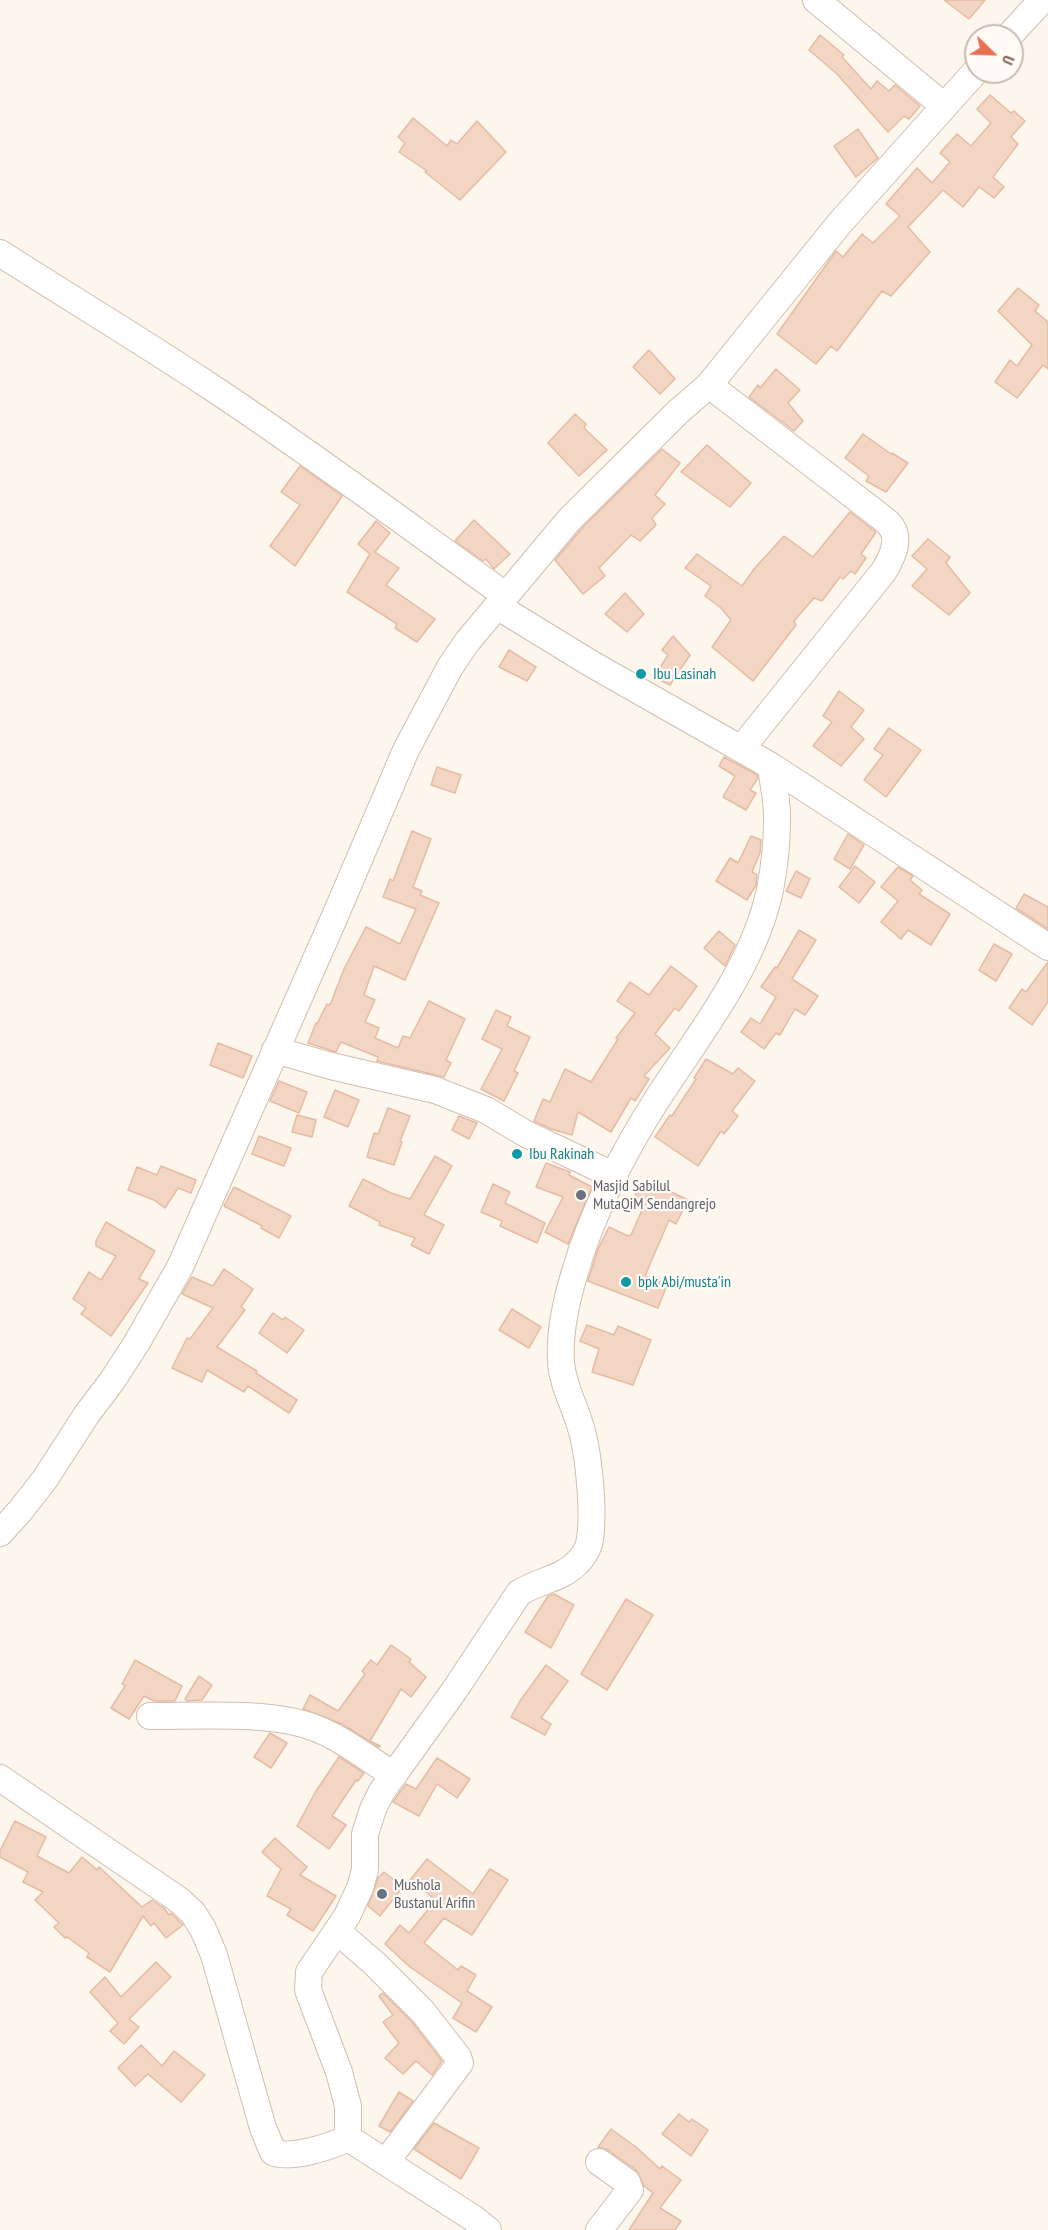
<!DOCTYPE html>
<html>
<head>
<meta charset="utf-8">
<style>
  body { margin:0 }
  #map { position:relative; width:1048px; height:2230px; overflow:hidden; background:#fdf6ec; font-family:"PT Sans Narrow",sans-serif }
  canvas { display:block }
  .north { position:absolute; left:964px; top:24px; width:60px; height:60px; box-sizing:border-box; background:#fffaf3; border:2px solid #cabbb1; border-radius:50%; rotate:113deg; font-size:16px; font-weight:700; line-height:24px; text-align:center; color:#7a5c4d }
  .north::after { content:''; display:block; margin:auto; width:21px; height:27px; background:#e76f51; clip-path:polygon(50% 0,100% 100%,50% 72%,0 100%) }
</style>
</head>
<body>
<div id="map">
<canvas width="1048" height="2230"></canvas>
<div class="north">U</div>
</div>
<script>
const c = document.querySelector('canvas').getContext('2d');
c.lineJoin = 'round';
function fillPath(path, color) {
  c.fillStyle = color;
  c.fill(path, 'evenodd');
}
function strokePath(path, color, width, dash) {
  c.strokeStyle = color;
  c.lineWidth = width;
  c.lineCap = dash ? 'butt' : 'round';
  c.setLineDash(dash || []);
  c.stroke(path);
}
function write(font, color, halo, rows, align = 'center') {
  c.font = font + ' "PT Sans Narrow",sans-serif';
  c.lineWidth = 4.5;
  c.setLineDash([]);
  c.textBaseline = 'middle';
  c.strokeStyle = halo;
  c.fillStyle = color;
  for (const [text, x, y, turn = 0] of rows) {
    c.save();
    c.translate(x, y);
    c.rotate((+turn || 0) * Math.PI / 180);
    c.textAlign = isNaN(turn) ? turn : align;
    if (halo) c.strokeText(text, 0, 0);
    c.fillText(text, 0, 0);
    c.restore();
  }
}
const building = new Path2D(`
  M944,0H985L969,19Z
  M820,35L844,55L842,57L871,89L877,81L889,91L895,85L920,106L909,119L904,116L888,132L837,74L809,50Z
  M990,95L1011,113L1014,111L1025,121L1011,137L1018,144L993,177L1004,187L994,198L979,187L963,207L943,190L908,227L930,252L891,296L882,291L837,351L831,346L816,364L777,334L836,251L843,257L862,234L873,243L900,216L886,204L917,168L932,183L950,162L940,153L957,134L971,146L991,123L977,109Z
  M413,118L447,146L451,140L457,144L477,121L506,152L460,200L425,172L427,171L399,152L405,143L398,137Z
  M858,129L878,158L856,177L834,146Z
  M1018,288L1039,305L1035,311L1048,322V369L1043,365L1017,398L995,382L1010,360L1017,366L1032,345L998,311Z
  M649,350L675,379L660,394L633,367Z
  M776,369L800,390L788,403L803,421L794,431L749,397L758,385L760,388Z
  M575,414L586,424L584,428L607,450L579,476L548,443Z
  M863,434L891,454L892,453L908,463L886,492L866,481L869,476L845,458Z
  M707,445L751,483L730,507L681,472Z
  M662,449L680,463L655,495L665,504L652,518L656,525L640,541L631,535L599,568L605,576L583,594L555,560L583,527Z
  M300,466L342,496L295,566L270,546L300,505L281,492Z
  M850,512L876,532L861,554L866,558L855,574L851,571L843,579L840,577L822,601L814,598L794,621L796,625L753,681L712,647L731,620L721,608L705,596L711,586L685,568L697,554L742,586L754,569L784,536L813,557Z
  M474,520L510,554L494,569L486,559L483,561L455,541Z
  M376,521L390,533L375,552L399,568L386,585L435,619L417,642L395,628L397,624L347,592L370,554L358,544Z
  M928,539L950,557L946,563L970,593L949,615L912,586L927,569L912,556Z
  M625,593L644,614L627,632L605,614Z
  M673,636L690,655L670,685L654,677L668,655L662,650Z
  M509,650L536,667L527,681L499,667Z
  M839,691L864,710L851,727L864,739L841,766L813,746L832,722L823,716Z
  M889,728L921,750L886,797L864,780L883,755L874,749Z
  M724,757L757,775L758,778L750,790L756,793L746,810L723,797L735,776L719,766Z
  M437,767L461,775L455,793L431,785Z
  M412,831L431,839L413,887L422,891L420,895L439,903L405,980L374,966L364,995L375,1000L365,1022L379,1028L375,1038L398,1048L403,1036L410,1038L429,1001L465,1019L446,1060L451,1063L444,1077L377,1061L378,1057L341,1042L336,1052L308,1043L316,1023L317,1024L327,1004L330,1005L344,969L366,927L400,944L416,909L383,897L390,879L393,881Z
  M848,834L864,845L850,869L834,859Z
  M751,836L761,840L760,853L752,872L757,875L756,885L747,900L716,881L730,858L738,863Z
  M855,866L875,882L859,903L839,887Z
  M898,867L913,876L910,880L922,890L919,894L950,914L931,945L908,930L901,939L881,922L898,901L881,887Z
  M796,871L810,879L801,898L786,891Z
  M1024,894L1048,907V929L1016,908Z
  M799,930L816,940L792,979L818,996L805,1015L795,1009L780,1035L776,1033L764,1049L741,1032L751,1018L760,1024L776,997L761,987L775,967L777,968Z
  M719,931L735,945L725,966L704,948Z
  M994,944L1012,954L996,981L979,970Z
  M1048,962V1002L1032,1025L1009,1008L1022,989L1026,992Z
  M671,966L697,986L679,1011L675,1008L655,1034L670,1048L644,1076L649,1079L635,1101L631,1098L611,1132L578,1112L572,1135L551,1129L534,1121L543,1099L550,1102L565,1069L591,1082L618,1039L616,1038L635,1013L617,1001L630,982L649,995Z
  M496,1010L511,1017L507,1026L530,1037L514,1071L518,1073L504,1101L481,1089L502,1049L482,1039Z
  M218,1043L252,1056L243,1078L210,1065Z
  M706,1059L733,1074L738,1068L755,1081L732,1111L738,1116L724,1134L721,1131L698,1166L655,1137L670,1115L672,1116L696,1079L694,1078Z
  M279,1081L307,1092L299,1113L270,1101Z
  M335,1090L359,1100L348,1127L324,1117Z
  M388,1108L410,1116L400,1141L402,1142L394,1165L367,1157L374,1133L378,1134Z
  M297,1115L316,1120L312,1137L292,1132Z
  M459,1116L477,1123L469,1139L452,1130Z
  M259,1136L291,1148L284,1166L252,1154Z
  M435,1156L452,1166L424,1215L444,1225L429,1254L411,1245L415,1238L379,1225L380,1222L349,1206L363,1179L391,1193L410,1199Z
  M546,1163L570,1172L569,1175L592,1187L568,1244L545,1232L563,1197L536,1187Z
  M161,1166L196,1180L191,1193L178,1188L165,1208L154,1200L128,1190L137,1167L157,1175Z
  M641,1182L664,1191L665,1189L688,1200L676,1224L669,1220L645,1276L667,1285L658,1308L588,1281L598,1249L609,1227L628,1236L631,1235L642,1210L631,1205Z
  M493,1184L510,1192L505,1203L545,1223L537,1243L500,1226L502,1221L481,1212Z
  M234,1187L291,1216L279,1238L261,1228L262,1226L224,1206Z
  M106,1222L155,1251L139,1279L148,1283L111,1336L81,1314L86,1308L73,1299L89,1272L101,1280L116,1256L96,1246V1241Z
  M224,1269L253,1289L241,1307L245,1310L217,1347L257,1371L256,1373L297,1400L289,1413L248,1386L244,1392L207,1370L202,1382L172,1368L187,1338L190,1339L213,1308L182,1294L192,1277L213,1286Z
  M512,1309L541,1327L529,1348L499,1330Z
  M273,1313L283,1320L285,1317L304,1330L287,1353L259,1333Z
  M587,1325L614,1335L618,1326L651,1340L633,1385L592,1372L599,1349L580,1341Z
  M554,1594L574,1605L551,1648L525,1632L548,1596Z
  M626,1599L653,1615L607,1690L581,1674Z
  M391,1645L411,1659L409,1662L426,1677L411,1697L401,1689L370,1741L380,1746L379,1747L342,1724L303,1709L310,1695L338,1711L365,1674L362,1671L371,1660L377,1665Z
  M135,1660L182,1686L175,1701H154L144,1696L129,1719L111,1708L125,1686L122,1684Z
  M546,1665L568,1681L541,1718L551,1724L545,1735L511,1717L520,1701Z
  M199,1676L212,1685L202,1700L187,1701L185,1699Z
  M270,1733L287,1743L271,1768L254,1757Z
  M339,1757L364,1773L358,1781L356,1780L332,1816L346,1825L329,1849L297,1826L316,1791Z
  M437,1758L470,1779L457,1798L437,1784L419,1816L393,1802L406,1784L416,1789Z
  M15,1821L46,1837L37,1856L69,1873L82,1857L97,1870L99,1867L142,1907L152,1900L164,1908L169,1915L171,1913L183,1925L166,1938L154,1923L151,1926L143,1916L110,1972L87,1957L89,1953L67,1937L65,1938L54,1927L59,1923L35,1900L43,1892L23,1882L28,1872L0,1857V1851Z
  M275,1838L307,1867L300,1875L336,1896L313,1931L287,1915L291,1909L267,1896L281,1869L262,1852Z
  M427,1859L473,1894L490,1869L508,1880L472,1935L444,1918L424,1943L458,1970L461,1966L476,1975L467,1991L492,2007L476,2032L453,2018L462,2003L410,1967L385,1944L400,1925L409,1933L436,1900L410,1880Z
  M384,1872L403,1887L380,1916L368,1906L378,1878Z
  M156,1962L171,1977L129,2019L139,2027L124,2044L110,2031L118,2023L90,1992L105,1977L121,1997Z
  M383,1993L412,2022L442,2061L432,2075L416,2061L403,2074L385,2058L399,2043L383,2022L393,2015L379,1996Z
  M141,2045L162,2066L174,2051L205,2075L181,2102L148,2074L135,2086L118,2068Z
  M399,2092L413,2101L390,2132L379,2126Z
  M679,2114L689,2122L692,2119L708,2130L691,2156L662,2134Z
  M434,2123L479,2148L461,2179L414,2149Z
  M611,2129L636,2147L660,2169L662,2166L681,2180L660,2208L681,2221L675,2230H629L653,2193L644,2186L636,2170L608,2150L598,2147Z`);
fillPath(building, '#f3d5c3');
strokePath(building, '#e6bba3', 1.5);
const minor = new Path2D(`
  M816,0L944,106
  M1009,36L1042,0
  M0,253C70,298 142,341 211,387C311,453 407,525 505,595
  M709,385L885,520C903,535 894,554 884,571L741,749
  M771,766L1048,947
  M275,1050L331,1066L435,1090L486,1110L526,1134L615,1176
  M0,1533L20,1511L45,1479L87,1414L112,1381L136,1344L180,1267L332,923L406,750L450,667L467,642L569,520L679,411L709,385L839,224L976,71
  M150,1716C197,1716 272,1711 315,1728C342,1738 368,1759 394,1775
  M0,1778L179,1900L193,1913L203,1929L214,1955L263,2128L273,2152C289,2160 333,2146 348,2138
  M338,1932L374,1963L423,2012L458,2057L460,2063L386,2162
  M488,2230L473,2218L348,2138V2106L339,2072L308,1990L309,1972L347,1916L360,1888L365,1870V1834L373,1809L382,1791L454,1691L519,1593C537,1581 562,1579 577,1563C582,1558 587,1551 589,1544C595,1518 589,1451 580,1425C574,1404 563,1386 561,1363C559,1332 566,1301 575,1272C591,1215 624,1151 656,1101C698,1035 753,969 770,890C774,869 777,844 777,821C778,803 773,784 771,766L590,663L497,606
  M599,2230L630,2190L627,2182L599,2162`);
strokePath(minor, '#d1beb0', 28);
strokePath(minor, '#fff', 26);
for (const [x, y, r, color] of [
  [641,674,6,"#0f9aa8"],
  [517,1154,6,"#0f9aa8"],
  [581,1195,6,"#6b7280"],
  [626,1282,6,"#0f9aa8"],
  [382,1894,6,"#6b7280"]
]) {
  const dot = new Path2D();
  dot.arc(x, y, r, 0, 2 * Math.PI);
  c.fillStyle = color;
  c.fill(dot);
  strokePath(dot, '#fffaf3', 2);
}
write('16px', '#0d838f', '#fffaf3', [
  ["Ibu Lasinah",653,674],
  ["Ibu Rakinah",529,1154],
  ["bpk Abi/musta'in",638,1282]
], 'left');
write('16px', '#5b616d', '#fffaf3', [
  ["Masjid Sabilul",593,1186],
  ["MutaQiM Sendangrejo",593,1204],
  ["Mushola",394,1885],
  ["Bustanul Arifin",394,1903]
], 'left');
</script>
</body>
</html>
